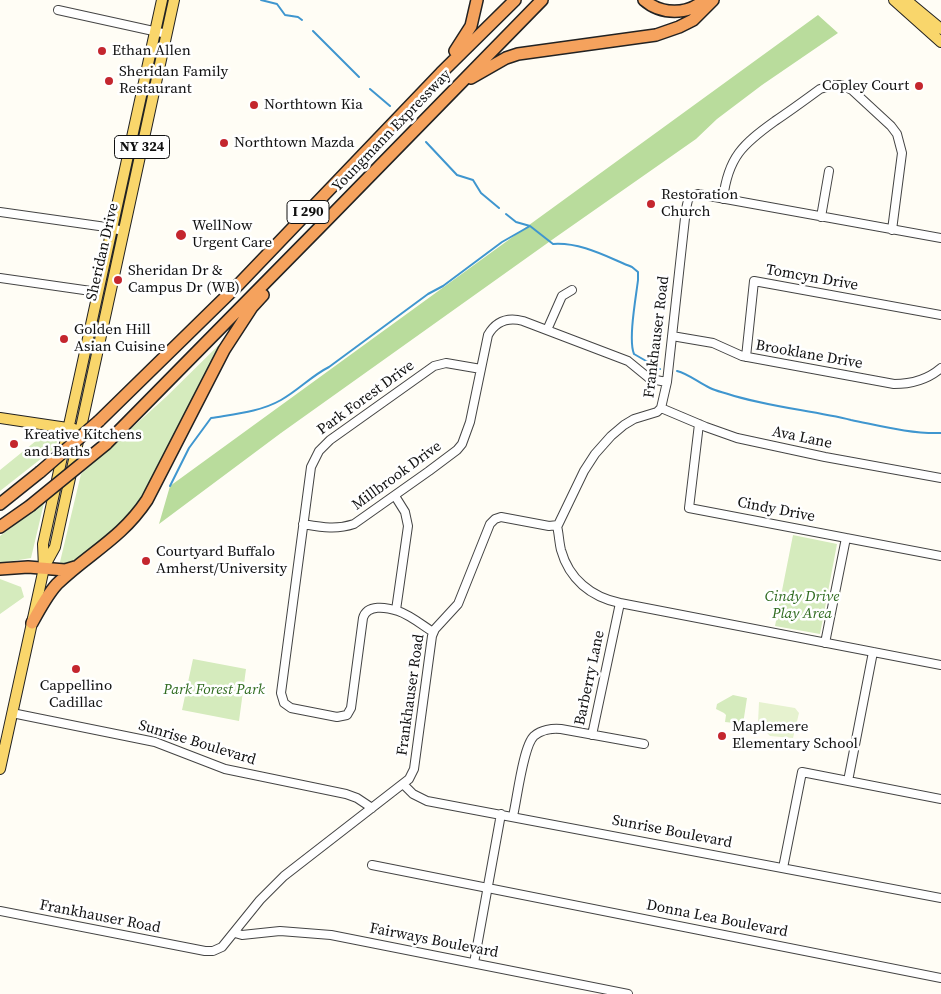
<!DOCTYPE html>
<html>
<head>
<meta charset="utf-8">
<style>
  body { margin:0 }
  canvas { display:block; background:#fffdf5 }
</style>
</head>
<body>
<canvas width="941" height="994"></canvas>
<script>
const c = document.querySelector('canvas').getContext('2d');
c.lineJoin = 'round';
function fillPath(path, color) {
  c.fillStyle = color;
  c.fill(path, 'evenodd');
}
function strokePath(path, color, width, dash) {
  c.strokeStyle = color;
  c.lineWidth = width;
  c.lineCap = dash ? 'butt' : 'round';
  c.setLineDash(dash || []);
  c.stroke(path);
}
function write(font, color, halo, rows, align = 'center') {
  c.font = font + ' "Source Serif 4",serif';
  c.lineWidth = 5;
  c.setLineDash([]);
  c.textBaseline = 'middle';
  c.strokeStyle = halo;
  c.fillStyle = color;
  for (const [text, x, y, turn = 0] of rows) {
    c.save();
    c.translate(x, y);
    c.rotate((+turn || 0) * Math.PI / 180);
    c.textAlign = isNaN(turn) ? turn : align;
    if (halo) c.strokeText(text, 0, 0);
    c.fillText(text, 0, 0);
    c.restore();
  }
}
fillPath(new Path2D(`
  M230,334L140,506L119,528L70,566L63,567L60,562L81,474L166,397Z
  M50,435L57,441L56,447L0,491V470L42,436Z
  M44,503L31,558L0,563V536Z
  M793,535L837,544L820,634L775,626Z
  M0,579L21,587L24,597L0,614Z
  M193,659L246,669L239,721L182,710Z
  M733,695L747,698L743,724L725,722L726,715L724,713L716,709L717,704Z`), '#d5ebbd');
fillPath(new Path2D(`
  M818,15L838,33L762,85L717,119L696,139L556,237L281,433L159,524L170,486Z`), '#b9dc9c');
fillPath(new Path2D(`
  M759,702L795,708L799,713L793,738L770,736L758,723Z`), '#e6f2cf');
strokePath(new Path2D(`
  M261,0L277,4L285,15L298,17L302,20
  M313,31L359,77
  M370,89L390,106
  M426,142L457,175L473,180L481,193L499,208
  M506,214L516,222L530,226L553,244C581,242 607,257 632,267L638,272V280C636,297 628,340 634,354L660,369
  M677,371C689,374 699,383 710,388C716,391 722,392 728,394C768,407 810,410 851,420C881,426 910,434 941,433
  M170,486L189,448L211,418C234,414 260,412 281,400C299,390 311,376 329,367L428,294L443,286L502,242L530,226`), '#3f96cf', 2);
const minor = new Path2D(`
  M58,10L167,34
  M723,199C728,157 743,144 775,121C790,111 805,100 820,89L834,85H841L852,90L891,126L897,134L902,153L892,230
  M0,212L106,227L123,231
  M821,217L829,171
  M0,278L98,292
  M547,330L562,296L572,290
  M672,336L713,343L742,356L894,384C912,384 927,380 941,368
  M746,357L754,281L941,315
  M661,408L706,427L737,438L825,457L941,478
  M699,424L689,508L941,556
  M395,496L405,512L408,526L396,610
  M303,524C321,527 336,530 354,524L429,471L457,450L462,444L470,422L488,335C496,321 508,317 523,321L628,361L650,379L667,382
  M557,526C559,534 559,542 561,550C569,579 591,597 620,603L941,665
  M433,632C422,625 410,615 398,611C386,607 367,604 363,618L351,708L347,715L337,717L291,708L284,703L281,693L311,467L319,451L330,440L434,366L446,363L481,369
  M825,643L846,538
  M12,713L155,742L225,769L346,794L357,798L372,808
  M592,735L620,603
  M848,781L873,652
  M403,784L413,794L427,801L941,898
  M513,816C517,800 523,746 534,736C541,730 552,728 561,729L644,744
  M372,865L941,978
  M783,868L802,772L941,799
  M0,911L205,951H213L222,947L260,900L284,876L409,779L414,769L432,636L435,629L458,604L490,524L495,519L501,517L549,526L558,525L584,471L595,454L611,436L624,425L634,419L657,412L661,408L667,382L686,209L688,200L691,196L698,194L941,238
  M235,933L242,935L280,931L331,935L628,994
  M474,963L501,814`);
const major = new Path2D(`
  M894,0L941,42
  M906,0L941,29
  M0,418L74,429
  M44,567L55,547L174,0
  M0,769L44,568L43,544L162,0`);
const highway = new Path2D(`
  M644,0C661,15 688,15 704,0
  M455,51L471,26L477,0
  M471,78L506,58L518,54L656,35L679,27L693,20L713,0
  M99,421L239,284L441,73L515,0
  M106,444L322,225L542,0
  M0,504L40,472
  M0,527L30,506
  M0,569L28,567L65,570L75,567
  M32,623C39,610 47,595 57,584C89,553 121,539 147,500L224,350L252,307L263,295`);
strokePath(minor, '#444', 10);
strokePath(major, '#222', 12);
strokePath(highway, '#222', 14);
strokePath(minor, '#fff', 8);
strokePath(major, '#f9d66b', 10);
strokePath(highway, '#f5a25d', 11);
const highwayBridge = new Path2D(`
  M40,472L99,421
  M30,506L106,444`);
strokePath(highwayBridge, '#222', 14, []);
strokePath(highwayBridge, '#f5a25d', 11);
for (const [x, y, r, color] of [
  [102,51,5,"#c4262e"],
  [109,81,5,"#c4262e"],
  [919,86,5,"#c4262e"],
  [254,105,5,"#c4262e"],
  [224,143,5,"#c4262e"],
  [651,204,5,"#c4262e"],
  [181,235,6,"#c4262e"],
  [118,280,5,"#c4262e"],
  [64,339,5,"#c4262e"],
  [14,444,5,"#c4262e"],
  [146,561,5,"#c4262e"],
  [76,669,5,"#c4262e"],
  [722,736,5,"#c4262e"]
]) {
  const dot = new Path2D();
  dot.arc(x, y, r, 0, 2 * Math.PI);
  c.fillStyle = color;
  c.fill(dot);
  strokePath(dot, '#fff', 2);
}
for (const [x, y, w] of [
  [142,147,55],
  [308,212,42]
]) {
  const box = new Path2D();
  box.roundRect(x - w / 2, y - 11.5, w, 23, 4);
  c.fillStyle = '#fff';
  c.fill(box);
  strokePath(box, '#111', 1);
}
write('bold 14px', '#111', null, [
  ["NY 324",142,147],
  ["I 290",308,212]
]);
write('15px', '#111', '#fff', [
  ["Ethan Allen",112,51],
  ["Sheridan Family",119,72],
  ["Restaurant",119,89],
  ["Copley Court",909,86,"right"],
  ["Northtown Kia",264,105],
  ["Northtown Mazda",234,143],
  ["Restoration",661,195],
  ["Church",661,212],
  ["WellNow",192,226],
  ["Urgent Care",192,243],
  ["Sheridan Dr &",128,271],
  ["Campus Dr (WB)",128,288],
  ["Golden Hill",74,330],
  ["Asian Cuisine",74,347],
  ["Kreative Kitchens",24,435],
  ["and Baths",24,452],
  ["Courtyard Buffalo",156,552],
  ["Amherst/University",156,569],
  ["Cappellino",76,686,"center"],
  ["Cadillac",76,703,"center"],
  ["Maplemere",732,727],
  ["Elementary School",732,744]
], 'left');
write('15px', '#111', '#fff', [
  ["Youngmann Expressway",392,131,-46],
  ["Sheridan Drive",103,252,-77],
  ["Tomcyn Drive",812,278,10],
  ["Frankhauser Road",657,337,-83],
  ["Brooklane Drive",809,355,10],
  ["Park Forest Drive",366,398,-36],
  ["Ava Lane",802,438,12],
  ["Millbrook Drive",397,476,-36],
  ["Cindy Drive",776,510,11],
  ["Barberry Lane",590,678,-78],
  ["Frankhauser Road",411,695,-82],
  ["Sunrise Boulevard",197,743,17],
  ["Sunrise Boulevard",672,832,11],
  ["Frankhauser Road",100,917,11],
  ["Donna Lea Boulevard",717,919,11],
  ["Fairways Boulevard",434,941,11]
]);
write('italic 15px', '#2f6b1f', '#fff', [
  ["Cindy Drive",802,597],
  ["Play Area",802,614],
  ["Park Forest Park",214,690]
]);
</script>
</body>
</html>
